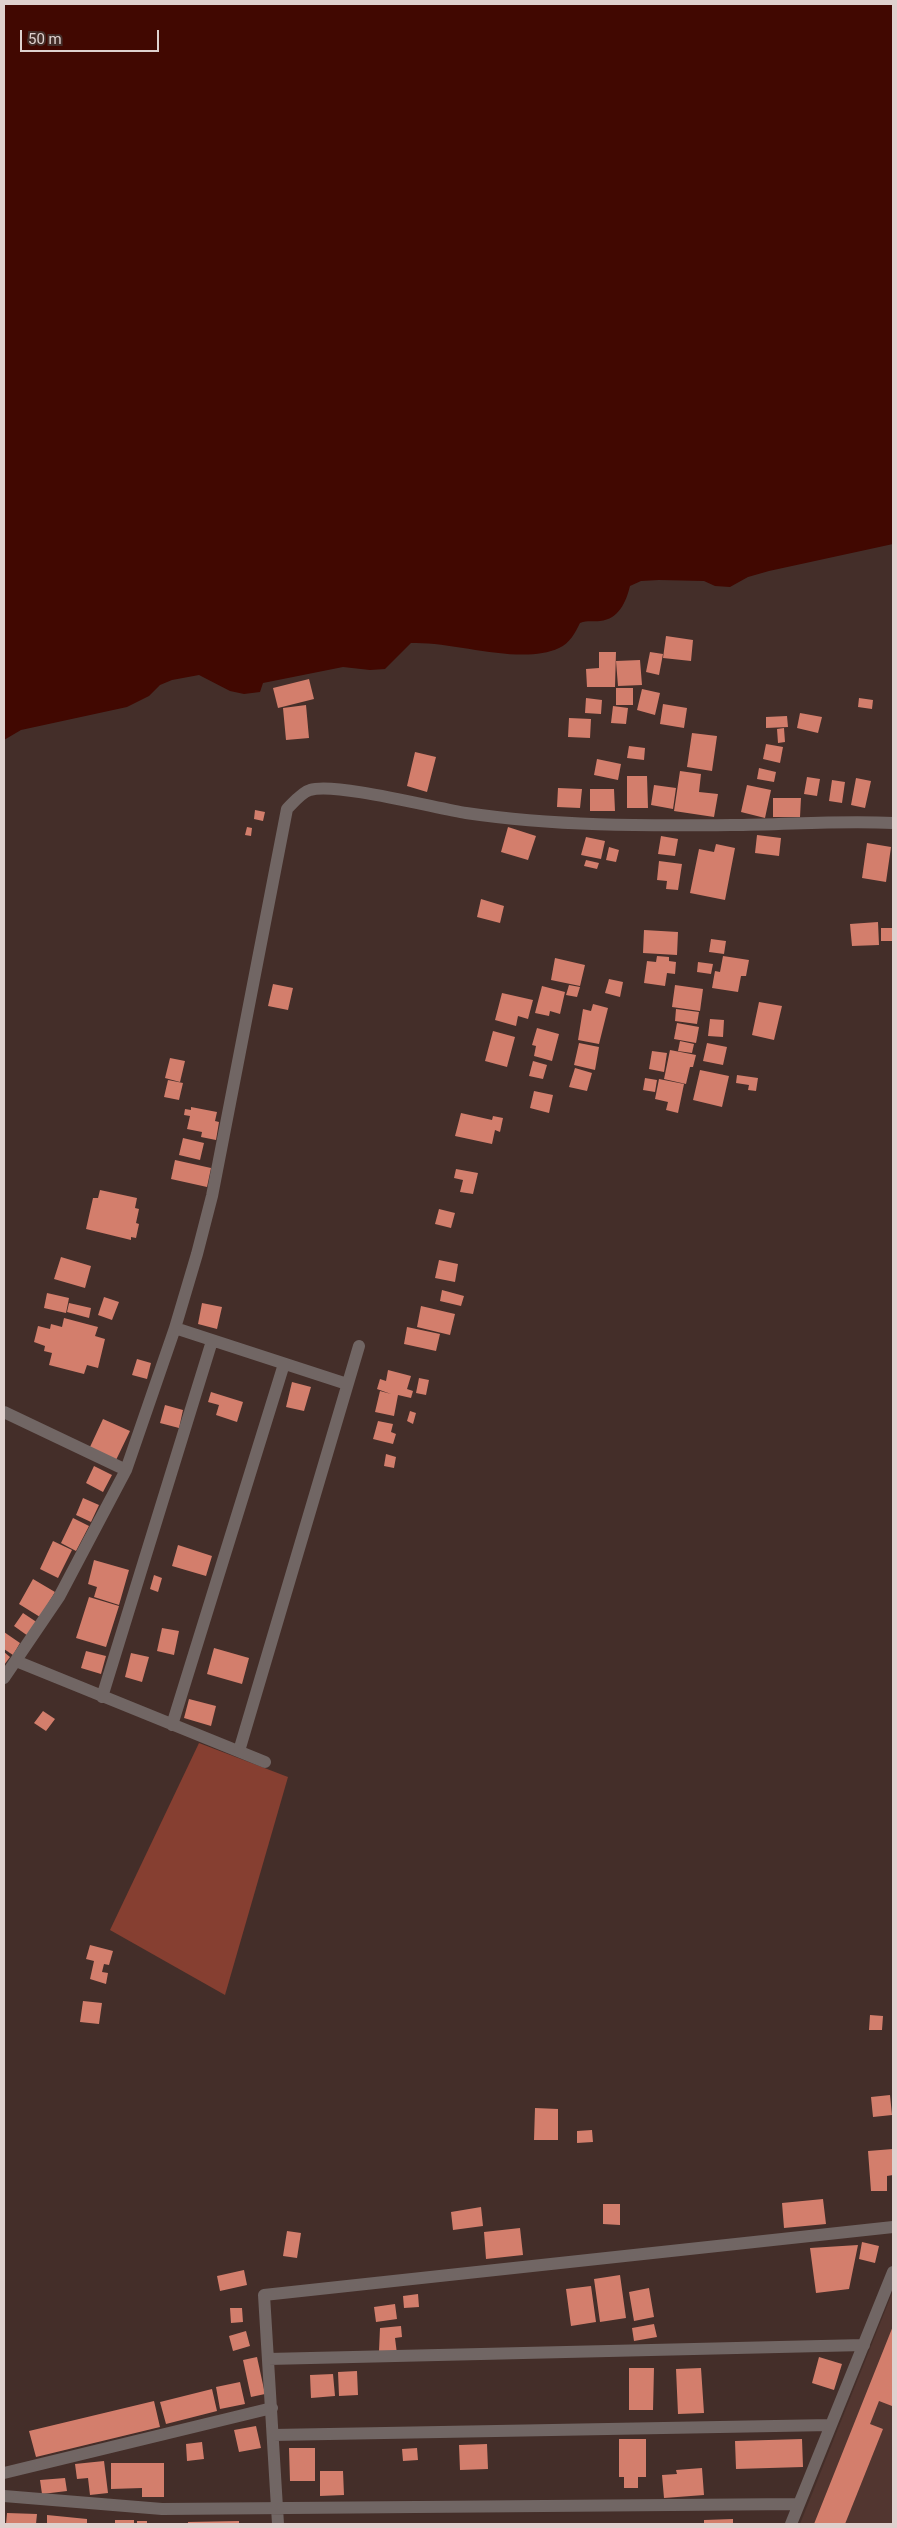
<!DOCTYPE html>
<html>
<head>
<meta charset="utf-8">
<style>
  body { margin:0 }
  #map { position:relative; width:897px; height:2528px; overflow:hidden; background:#442e29; font-family:Roboto,sans-serif }
  canvas { display:block }
  .frame { position:absolute; inset:0; border:5px solid #dfd1ce; pointer-events:none }
  .scale { position:absolute; left:20px; top:30px; width:139px; height:22px; box-sizing:border-box; border:2px solid #dfd1ce; border-top:0; padding-left:6px; font-size:15px; line-height:18px; white-space:nowrap; color:#dfd1ce; -webkit-text-stroke:4px #442e29; paint-order:stroke }
</style>
</head>
<body>
<div id="map">
<canvas width="897" height="2528"></canvas>
<div class="frame"></div>
<div class="scale">50 m</div>
</div>
<script>
const c = document.querySelector('canvas').getContext('2d');
c.lineJoin = 'round';
function fillPath(path, color) {
  c.fillStyle = color;
  c.fill(path, 'evenodd');
}
function strokePath(path, color, width, dash) {
  c.strokeStyle = color;
  c.lineWidth = width;
  c.lineCap = dash ? 'butt' : 'round';
  c.setLineDash(dash || []);
  c.stroke(path);
}
fillPath(new Path2D(`
  M893,2291V2524H800Z`), '#523630');
fillPath(new Path2D(`
  M199,1743L288,1777L225,1995L110,1930Z`), '#863f31');
fillPath(new Path2D(`
  M4,4H893V544L769,571L748,577L730,587L715,586L704,581L659,580L641,581L630,586C626,602 619,619 600,621C593,622 588,620 580,623C575,633 570,643 559,648C521,666 454,641 411,643L385,669L370,670L343,667L263,683L260,692L244,694L230,691L199,675L172,680L160,685L149,696L127,707L21,730L4,740Z`), '#410801');
fillPath(new Path2D(`
  M666,636L693,640L691,661L663,658Z
  M599,652H616L615,687H587L586,669L599,668Z
  M650,652L663,654L659,675L646,672Z
  M640,660L642,685L618,686L616,661Z
  M309,679L314,699L278,708L273,688Z
  M616,688H633V705H616Z
  M642,689L660,693L655,715L637,710Z
  M586,698L602,700L601,714L585,713Z
  M859,698L873,700L872,709L858,707Z
  M663,704L687,708L684,728L660,724Z
  M306,705L309,738L286,740L283,708Z
  M613,706L628,708L626,724L611,723Z
  M800,713L822,717L818,733L797,728Z
  M787,716L788,727L766,728V717Z
  M569,718L591,719L590,738L568,737Z
  M784,728L785,742L778,743L777,729Z
  M692,733L717,736L712,771L687,767Z
  M766,744L783,747L780,763L763,759Z
  M629,746L645,748L644,760L627,758Z
  M415,752L436,757L427,792L407,786Z
  M597,759L621,764L618,780L594,775Z
  M759,768L776,772L774,782L757,779Z
  M680,771L701,774L699,792L718,794L714,817L674,811Z
  M627,776H647L648,808H627Z
  M807,777L820,779L817,796L804,794Z
  M856,778L871,781L865,808L851,805Z
  M832,780L845,782L842,803L829,801Z
  M654,785L676,788L673,809L651,805Z
  M747,785L771,790L765,818L741,812Z
  M558,788L582,789L580,808L557,807Z
  M590,789H614L615,811H590Z
  M773,798H801L800,817H773Z
  M255,810L265,812L263,821L254,819Z
  M247,827L252,828L251,836L245,835Z
  M508,827L536,836L528,860L501,852Z
  M757,835L781,838L779,856L755,853Z
  M661,836L678,839L675,856L658,854Z
  M586,837L605,841L601,859L581,855Z
  M867,843L891,847L886,882L862,878Z
  M716,844L735,848L725,900L690,893L699,849L714,852Z
  M609,847L619,850L616,862L606,860Z
  M586,860L599,863L597,869L584,866Z
  M659,861L682,864L678,890L666,889L667,881L657,880Z
  M481,899L504,906L500,923L477,917Z
  M878,922L879,945L852,946L850,924Z
  M881,928H892V941H881Z
  M644,930L678,932L677,955L643,953Z
  M711,939L726,941L724,954L709,952Z
  M657,956L669,957V961L676,962L675,974L667,973L665,986L644,983L647,961L656,962Z
  M723,956L749,960L746,976H741L738,992L712,988L715,971L720,972Z
  M555,958L585,965L580,986L551,980Z
  M698,962L713,964L711,974L697,972Z
  M609,979L623,982L620,997L605,993Z
  M273,984L293,988L288,1010L268,1006Z
  M569,985L580,987L577,997L566,995Z
  M675,985L703,989L700,1011L672,1007Z
  M542,986L565,992L560,1014L550,1011L549,1016L535,1013Z
  M502,993L533,1000L528,1019L518,1016L516,1026L495,1020Z
  M759,1002L782,1006L774,1040L752,1035Z
  M593,1004L608,1008L599,1044L578,1040L583,1009L591,1011Z
  M676,1009L699,1012L697,1024L675,1021Z
  M710,1019L724,1020L723,1037L708,1036Z
  M677,1023L699,1027L696,1043L674,1039Z
  M537,1028L559,1034L552,1061L534,1056L536,1046L532,1045Z
  M493,1031L515,1037L507,1067L485,1061Z
  M680,1041L694,1044L692,1053L678,1051Z
  M579,1043L599,1047L595,1070L574,1065Z
  M707,1043L727,1047L723,1065L703,1061Z
  M670,1050L696,1055L693,1067H690L686,1084L664,1079Z
  M652,1051L667,1053L664,1072L649,1069Z
  M170,1058L185,1061L180,1082L165,1078Z
  M533,1061L547,1065L543,1079L529,1076Z
  M575,1068L592,1073L587,1091L569,1087Z
  M700,1070L729,1076L722,1107L693,1100Z
  M737,1075L758,1078L756,1091L748,1090L749,1085L736,1083Z
  M645,1078L657,1080L655,1092L643,1090Z
  M659,1079L684,1084L678,1113L666,1110L668,1102L655,1099Z
  M168,1080L183,1083L179,1100L164,1097Z
  M534,1091L553,1095L549,1113L530,1108Z
  M191,1107L217,1112L215,1121L219,1122L216,1140L201,1137L202,1132L187,1129L190,1116L184,1115L185,1109L191,1110Z
  M461,1113L492,1120L493,1116L503,1118L500,1132L495,1130L492,1144L455,1136Z
  M183,1138L204,1143L200,1160L179,1155Z
  M175,1160L211,1168L207,1187L171,1179Z
  M456,1169L478,1173L473,1194L460,1192L463,1180L454,1178Z
  M100,1190L137,1198L135,1208L139,1209L136,1223L139,1224L136,1238L131,1237V1240L86,1229L93,1198H98Z
  M439,1209L455,1213L451,1228L435,1224Z
  M61,1257L91,1266L85,1288L54,1279Z
  M439,1260L458,1264L455,1282L435,1278Z
  M442,1290L464,1296L461,1306L440,1301Z
  M47,1293L69,1298L66,1313L44,1308Z
  M104,1297L119,1302L112,1320L98,1315Z
  M69,1303L91,1308L89,1318L67,1312Z
  M202,1303L222,1307L217,1329L198,1324Z
  M421,1306L455,1314L450,1335L417,1327Z
  M64,1318L98,1327L95,1336L105,1339L98,1368L87,1365L84,1374L49,1365L52,1353L44,1351L45,1346L34,1342L38,1326L50,1329L51,1324L62,1327Z
  M407,1327L440,1334L436,1351L404,1344Z
  M137,1359L151,1363L147,1379L132,1375Z
  M388,1370L411,1376L407,1389L413,1391L411,1398L398,1395L394,1416L375,1412L380,1391L391,1394L377,1389L380,1379L386,1381Z
  M419,1378L429,1380L426,1395L416,1393Z
  M292,1382L311,1387L304,1411L286,1407Z
  M211,1392L243,1402L237,1422L216,1415L219,1405L208,1402Z
  M165,1405L183,1410L179,1428L160,1423Z
  M410,1411L416,1413L413,1424L407,1421Z
  M103,1419L130,1431L116,1460L90,1447Z
  M378,1421L393,1424L391,1432L396,1434L393,1444L373,1439Z
  M386,1454L396,1457L394,1468L384,1466Z
  M94,1466L112,1475L103,1492L86,1483Z
  M83,1498L99,1505L91,1522L76,1515Z
  M73,1518L89,1526L76,1551L61,1543Z
  M53,1541L72,1550L58,1578L40,1569Z
  M178,1545L212,1556L206,1576L172,1566Z
  M94,1560L129,1570L119,1605L94,1597L97,1587L88,1584Z
  M154,1575L162,1578L158,1592L150,1589Z
  M33,1579L55,1592L40,1617L19,1604Z
  M89,1597L119,1606L106,1647L76,1638Z
  M23,1613L38,1623L28,1636L14,1626Z
  M162,1628L179,1631L174,1655L157,1651Z
  M4,1632L20,1643L13,1655L4,1649Z
  M214,1648L249,1658L242,1684L207,1674Z
  M86,1651L106,1656L101,1674L81,1668Z
  M4,1652L10,1657L4,1665Z
  M131,1653L149,1657L142,1682L125,1677Z
  M189,1699L216,1706L211,1726L184,1718Z
  M43,1711L55,1719L46,1731L34,1723Z
  M90,1945L113,1951L109,1965L104,1964L102,1972L108,1973L106,1984L90,1979L94,1961L86,1959Z
  M83,2001L102,2003L99,2024L80,2022Z
  M870,2015L883,2016L882,2030H869Z
  M890,2095L892,2115L873,2117L871,2097Z
  M535,2108L558,2109V2140H534Z
  M592,2130L593,2142L577,2143V2131Z
  M893,2149V2175L887,2176V2191H871L868,2151Z
  M823,2199L826,2224L784,2228L782,2203Z
  M603,2204H620V2225L603,2224Z
  M481,2207L483,2226L453,2230L451,2212Z
  M520,2228L523,2255L486,2259L484,2232Z
  M287,2231L301,2233L297,2258L283,2256Z
  M862,2242L879,2246L875,2263L859,2259Z
  M858,2245L849,2289L816,2293L810,2248Z
  M244,2270L247,2285L220,2291L217,2276Z
  M620,2275L626,2318L600,2322L594,2279Z
  M591,2286L596,2322L571,2326L566,2289Z
  M649,2288L654,2317L634,2321L629,2292Z
  M418,2294L419,2307L404,2308L403,2296Z
  M395,2304L397,2319L376,2322L374,2307Z
  M230,2308H242L243,2322L231,2323Z
  M654,2324L657,2337L634,2341L632,2328Z
  M401,2326L402,2337L395,2338L397,2354L379,2351L380,2328Z
  M893,2326V2403L892,2406L879,2401L870,2424L883,2429L845,2524H814Z
  M246,2331L250,2346L233,2351L229,2336Z
  M257,2357L265,2394L251,2397L243,2360Z
  M819,2357L842,2364L834,2390L812,2383Z
  M629,2368H654L653,2410H629Z
  M701,2368L704,2413L678,2414L676,2369Z
  M357,2371L358,2395L339,2396L338,2372Z
  M333,2374L335,2396L311,2398L310,2375Z
  M240,2382L245,2404L220,2409L216,2387Z
  M212,2389L217,2411L166,2424L160,2402Z
  M154,2401L160,2427L36,2457L29,2431Z
  M256,2426L261,2448L239,2452L234,2430Z
  M619,2439H646V2477H638V2488H624V2477H619Z
  M802,2439L803,2467L736,2469L735,2441Z
  M202,2442L204,2459L187,2461L186,2444Z
  M487,2444L488,2469L460,2470L459,2445Z
  M289,2448H315V2481H290Z
  M417,2448L418,2460L403,2461L402,2449Z
  M104,2461L108,2493L90,2495L88,2478L77,2479L75,2464Z
  M111,2463H164V2497H142V2488L111,2489Z
  M702,2468L704,2495L664,2498L662,2475L677,2474L676,2470Z
  M320,2471H343L344,2495L320,2496Z
  M65,2478L67,2491L42,2494L40,2480Z
  M7,2513L37,2514L36,2524H6Z
  M47,2515L87,2519V2524H47Z
  M733,2519V2524H704V2520Z
  M115,2520H134V2524H115Z
  M137,2521H147V2524H137Z
  M239,2521V2524H188V2522Z`), '#d37e6c');
strokePath(new Path2D(`
  M175,1328L347,1384
  M4,1412L126,1470
  M16,1661L265,1762
  M4,1678L59,1597L126,1470L175,1328L197,1254L212,1196L287,809C293,803 302,792 310,790C335,782 435,808 466,813C554,826 643,826 731,825C785,825 839,820 893,823
  M102,1697L212,1341
  M172,1725L284,1364
  M239,1751L359,1346
  M268,2359L864,2345
  M273,2435L831,2425
  M4,2473L272,2408
  M4,2496L162,2509L799,2504
  M278,2524L264,2295L893,2227
  M791,2524L893,2272`), '#716664', 12);
</script>
</body>
</html>
